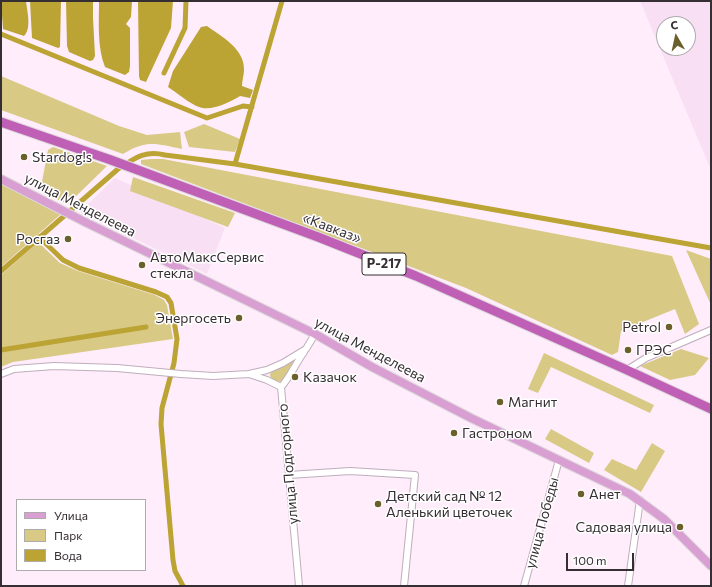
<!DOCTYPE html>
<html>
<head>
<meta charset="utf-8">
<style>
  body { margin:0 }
  #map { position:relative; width:712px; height:587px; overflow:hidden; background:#ffedfb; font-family:Commissioner,sans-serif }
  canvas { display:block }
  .frame { position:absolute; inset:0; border:2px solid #352e33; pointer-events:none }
  .legend { position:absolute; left:16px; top:499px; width:130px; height:72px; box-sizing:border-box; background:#fff; border:1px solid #aeabad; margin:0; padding:5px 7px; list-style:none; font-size:12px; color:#352e33 }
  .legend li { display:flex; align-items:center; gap:8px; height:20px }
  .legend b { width:20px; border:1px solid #aeabad }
  .north { position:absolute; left:656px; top:16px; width:40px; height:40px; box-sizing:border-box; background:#fff; border:1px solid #aeabad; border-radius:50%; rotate:351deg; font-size:11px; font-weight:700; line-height:16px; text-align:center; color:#352e33 }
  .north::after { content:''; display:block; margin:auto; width:14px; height:18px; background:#6b5f2c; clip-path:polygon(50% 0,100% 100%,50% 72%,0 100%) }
  .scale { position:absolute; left:566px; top:553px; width:68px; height:18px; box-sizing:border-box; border:2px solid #352e33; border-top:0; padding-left:5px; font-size:12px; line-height:14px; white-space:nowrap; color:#352e33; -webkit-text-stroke:3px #fff; paint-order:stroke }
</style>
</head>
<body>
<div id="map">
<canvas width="712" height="587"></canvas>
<div class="frame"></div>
<ul class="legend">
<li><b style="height:5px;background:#d99fd3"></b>Улица</li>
<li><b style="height:11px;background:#d8c985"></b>Парк</li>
<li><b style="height:11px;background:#bba334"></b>Вода</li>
</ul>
<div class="north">С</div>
<div class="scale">100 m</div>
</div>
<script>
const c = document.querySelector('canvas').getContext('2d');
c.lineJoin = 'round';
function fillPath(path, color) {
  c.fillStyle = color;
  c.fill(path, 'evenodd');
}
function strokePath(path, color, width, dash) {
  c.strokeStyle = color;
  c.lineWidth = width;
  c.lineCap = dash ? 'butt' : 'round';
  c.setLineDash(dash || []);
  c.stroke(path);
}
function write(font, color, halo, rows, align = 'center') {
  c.font = font + ' Commissioner,sans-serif';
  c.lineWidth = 3;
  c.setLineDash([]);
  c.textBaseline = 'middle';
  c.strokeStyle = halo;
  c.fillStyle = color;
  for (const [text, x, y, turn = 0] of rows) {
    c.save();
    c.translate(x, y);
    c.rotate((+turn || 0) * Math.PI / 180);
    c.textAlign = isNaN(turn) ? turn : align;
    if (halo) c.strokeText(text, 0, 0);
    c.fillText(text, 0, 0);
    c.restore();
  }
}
fillPath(new Path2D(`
  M640,1H711V170ZM664,24H688V48H664Z
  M115,178L225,228L207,274L80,212Z`), '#f8dff3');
fillPath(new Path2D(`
  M1,76L119,126L147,135L180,132L182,149C157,144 147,139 123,154L1,110Z
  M204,124L240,139L235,152L189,147L184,132Z
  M53,147L107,166L68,204L49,196L41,187L48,150Z
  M151,159H163L672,256L699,324L685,334L675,309L621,331L618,352L612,355L466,288L141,164V160Z
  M133,177L235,213L228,227L130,191Z
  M1,184L61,214L1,267Z
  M38,242L60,263L78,271L155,295L164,300L167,305L173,339L13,362L1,367V275Z
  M686,250L711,259V305Z
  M681,349L709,358L695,375L670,380L640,366Z
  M544,353L654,405L650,413L551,367L538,393L528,389Z
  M295,359L282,381L278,382L271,379L270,375L271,372Z
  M551,429L594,453L589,463L545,439Z
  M652,443L665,451L641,492L604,470L612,459L636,470Z`), '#d8c985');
fillPath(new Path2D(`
  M1,1H26C27,11 32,28 24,36L3,29Z
  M30,1H61L60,47L58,48L32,38Z
  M66,1H93V18L95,56L93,60L90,61L69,52L67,46Z
  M99,1H132L131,17L126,24L130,28V66L129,72L125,75L105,67C97,47 99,22 99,1Z
  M138,1H173L171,28L146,82L140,80L139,76Z
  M207,26C221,36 245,49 244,70C244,75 242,80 242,86L253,90L250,98L240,96C230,102 211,112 199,107C190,104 176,92 168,87L173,71L201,27Z`), '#bba334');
strokePath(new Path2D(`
  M1,34L207,118L243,106L252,107
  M164,73L185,28L186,1
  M235,164L282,1
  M39,237L63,260L79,268L156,292L167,297L171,303L177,339L174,363L162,408L161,424L173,560L175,571L183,586
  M1,271L118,169C135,158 145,150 165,155L235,164L711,248
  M1,350L146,327`), '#bba334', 5);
const minor = new Path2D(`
  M627,370L646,358L711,330
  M1,374L14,369L54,366L117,368L181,374L213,376L249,374L267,370L283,363L306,349L315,334
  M249,374L267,380L281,387
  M289,475L350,471L415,475L404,586
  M299,586L281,387C290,377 296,363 304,352
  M524,586L559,460
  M628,586L640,500`);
const major = new Path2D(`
  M1,179L85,222L315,334L372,367L471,418L630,494L664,519L711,566`);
const highway = new Path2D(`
  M1,122L111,160L318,237L416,276L627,370L711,409`);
strokePath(minor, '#bfaebc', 8);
strokePath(major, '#dbd9da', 10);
strokePath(highway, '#dbd9da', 11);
strokePath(minor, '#fff', 6);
strokePath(major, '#d99fd3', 8);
strokePath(highway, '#bf5fb5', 9);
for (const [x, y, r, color] of [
  [24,157,4,"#6b5f2c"],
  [68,239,4,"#6b5f2c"],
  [142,265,4,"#6b5f2c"],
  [239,318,4,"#6b5f2c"],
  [669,327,4,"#6b5f2c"],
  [628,350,4,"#6b5f2c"],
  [295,377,4,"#6b5f2c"],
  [500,402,4,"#6b5f2c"],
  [454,433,4,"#6b5f2c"],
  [581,494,4,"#6b5f2c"],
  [378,504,4,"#6b5f2c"],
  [680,527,4,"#6b5f2c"]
]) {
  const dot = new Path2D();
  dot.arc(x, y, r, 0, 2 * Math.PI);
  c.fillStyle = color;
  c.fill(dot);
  strokePath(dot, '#fff', 1.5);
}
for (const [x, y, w] of [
  [384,264,44]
]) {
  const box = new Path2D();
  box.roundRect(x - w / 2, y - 11, w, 22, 3);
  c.fillStyle = '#fff';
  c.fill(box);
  strokePath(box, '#352e33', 1);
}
write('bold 13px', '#352e33', null, [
  ["Р-217",384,264]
]);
write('14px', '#352e33', '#fff', [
  ["Stardog!s",32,157],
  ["Росгаз",60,239,"right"],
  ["АвтоМаксСервис",150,257],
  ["стекла",150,273],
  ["Энергосеть",231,318,"right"],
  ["Petrol",661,327,"right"],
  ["ГРЭС",636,350],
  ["Казачок",303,377],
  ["Магнит",508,402],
  ["Гастроном",462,433],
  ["Анет",589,494],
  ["Детский сад № 12",386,496],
  ["Аленький цветочек",386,512],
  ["Садовая улица",672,527,"right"]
], 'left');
write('14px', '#352e33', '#fff', [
  ["улица Менделеева",80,205,27],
  ["«Кавказ»",332,228,21],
  ["улица Менделеева",370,350,28],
  ["улица Подгорного",288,464,-95],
  ["улица Победы",542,523,-75]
]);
</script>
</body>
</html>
